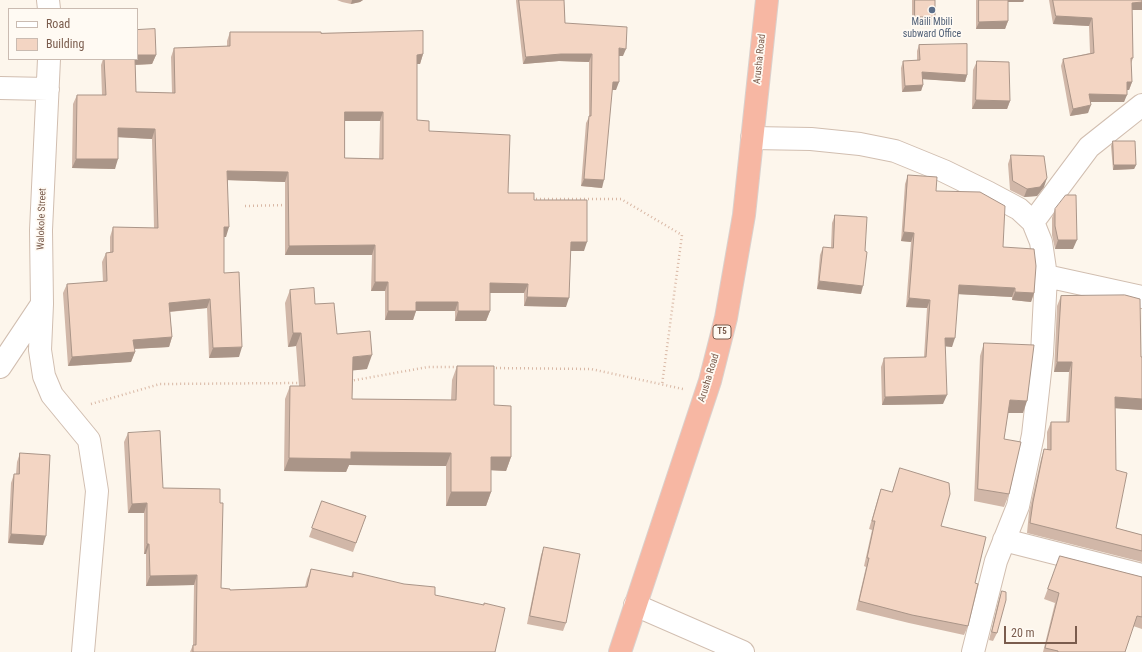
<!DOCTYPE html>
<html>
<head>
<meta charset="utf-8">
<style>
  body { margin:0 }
  #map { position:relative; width:1142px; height:652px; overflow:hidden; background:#fdf6ec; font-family:"Roboto Condensed",sans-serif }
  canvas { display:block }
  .legend { position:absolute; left:8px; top:8px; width:130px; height:52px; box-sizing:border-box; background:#fffaf3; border:1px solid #cabbb1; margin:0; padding:5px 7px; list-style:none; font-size:12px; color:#7a5c4d }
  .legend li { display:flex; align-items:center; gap:8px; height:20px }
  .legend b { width:20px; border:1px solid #cabbb1 }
  .scale { position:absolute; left:1004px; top:626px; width:73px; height:18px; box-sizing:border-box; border:2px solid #7a5c4d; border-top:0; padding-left:5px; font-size:12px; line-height:14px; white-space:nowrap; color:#7a5c4d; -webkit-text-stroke:3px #fffaf3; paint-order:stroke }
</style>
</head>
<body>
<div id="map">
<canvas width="1142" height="652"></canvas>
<ul class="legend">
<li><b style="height:5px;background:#fff"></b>Road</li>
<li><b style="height:11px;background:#f3d5c3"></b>Building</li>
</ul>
<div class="scale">20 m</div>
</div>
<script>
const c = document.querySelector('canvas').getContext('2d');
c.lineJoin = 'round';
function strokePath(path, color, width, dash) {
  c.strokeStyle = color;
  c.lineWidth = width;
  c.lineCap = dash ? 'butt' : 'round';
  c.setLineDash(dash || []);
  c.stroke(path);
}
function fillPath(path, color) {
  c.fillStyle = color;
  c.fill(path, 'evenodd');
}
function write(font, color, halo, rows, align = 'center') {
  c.font = font + ' "Roboto Condensed",sans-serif';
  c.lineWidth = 3.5;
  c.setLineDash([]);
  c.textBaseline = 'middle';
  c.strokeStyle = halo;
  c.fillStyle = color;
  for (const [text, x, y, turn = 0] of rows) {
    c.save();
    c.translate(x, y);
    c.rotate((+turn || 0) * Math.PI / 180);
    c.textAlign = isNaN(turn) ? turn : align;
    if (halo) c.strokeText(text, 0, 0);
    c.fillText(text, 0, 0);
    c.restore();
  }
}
const minor = new Path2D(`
  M48,0L49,9
  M0,88L48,89
  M752,138L811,139L860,144L895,151L944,171L989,193L1019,209L1033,222L1041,242L1046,276L1042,354L1033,435L1018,506L996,561L973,652
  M1033,222L1089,147L1142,105
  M1046,276L1142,297
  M42,304L40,350L44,376L52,395L89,440L97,491L83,652
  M0,367L42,304L41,230L49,59
  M1004,540L1142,575
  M635,605L743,652`);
const highway = new Path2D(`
  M620,652L710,381L726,318L744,215L767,0`);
strokePath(minor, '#d1beb0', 24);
strokePath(highway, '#dad1cd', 24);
strokePath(new Path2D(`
  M532,199H621L682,235L662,385
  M245,206L287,205
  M492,368L591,369L683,389
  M350,381L428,367H460
  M91,404L160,384L301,383`), '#d9b8a5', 2.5, [1, 3]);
strokePath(minor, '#fff', 22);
strokePath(highway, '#f7b7a3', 22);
fillPath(new Path2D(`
  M337,0H363L360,2L351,4L342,2Z
  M516,0H564L565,23L623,56H619L616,90H612L602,188L581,186L586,123L589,117V62L559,61L523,64L516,1Z
  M912,0H935V17L932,25H912Z
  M976,0H1024L1023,2H1008V21L1005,29H976Z
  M1049,0H1142V10H1132L1133,58L1131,64L1132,82L1129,90H1127L1124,102H1090L1088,113L1070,116L1061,66L1063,59L1090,53L1089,26L1053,24Z
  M230,32L321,33L423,54L420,64H417V120L429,131L508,193L534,200L584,251H570L566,307L524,306V293H490V311L486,321H455V311H416L413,320H385V291H371L372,255H285V182L228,180L226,237H224V273L239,357L209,358L207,308L170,312L172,337L169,347L134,349L135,352L131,362L68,366L63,293L67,284L103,282L102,262L106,253L110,252V237L113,227L154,228L152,139L118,137L115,169L72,168L73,104L77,95H102L101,65L103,59H137L156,55L152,64L135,65L136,92L172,93L171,57L174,48L227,46V41ZM345,121H380L379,159L345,158Z
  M919,45L967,75L965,82L923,79V85L921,91L902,92L901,68L903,61L917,60V51Z
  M977,61L1010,101L1007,109H972L973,70Z
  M1113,141L1136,165L1134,169L1113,170L1111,146Z
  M1011,155L1044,187L1037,196L1024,197L1010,190L1008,164Z
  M908,175L936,191L1003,247L1034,293L1031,302L1012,300V297L958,294L952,347L945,346L943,404L882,405L881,367L884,358L924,357L927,308L906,307L911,242L901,241L905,184Z
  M1055,209L1073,249H1055L1052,235V218Z
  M835,215L861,294L817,289L820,255L823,247L831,248L832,223Z
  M290,290L315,304L337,334L367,369L353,370L352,399L451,400L452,380L457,366L494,405L511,457L506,471L491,470V492L486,506H446V466L349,465L346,472L284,471L285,399L290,386H299L296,346L288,347L285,303Z
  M1061,296L1142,357V410L1115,408L1116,528L1142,535V562L1027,533L1029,512L1041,459L1044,449L1047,450V432L1051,422H1066L1069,372H1054L1057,306Z
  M984,343L1023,413H1008L1004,439L1009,494L1004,507L974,501L980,356Z
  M128,433L163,488L220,503L221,588L230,590L305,587L307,579L311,569L351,577L353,572L435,595L495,652H190L193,645L194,585L146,586V554H144V513H128L124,442Z
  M20,453L43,545L8,543L11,483L14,474H16L17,462Z
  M900,468L941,526L975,583L968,626L964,635L909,623L856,610L866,567L864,566L872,530L869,529L878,498L881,489L892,492Z
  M322,501L366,516L353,552L309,537Z
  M544,547L566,623L563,631L527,624L541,555Z
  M1060,556L1142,577V629L1133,626L1125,652H1043L1055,603L1044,599Z
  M1002,591L997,633L993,641L989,640L999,599Z`), '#d1b7a8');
fillPath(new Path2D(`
  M352,0H363L360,2L351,4Z
  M1005,0H1024L1023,2H1005Z
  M1142,2V10H1129L1132,3Z
  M1056,16L1092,18L1089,26L1053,24Z
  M915,17H935L932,25H912Z
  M1008,21L1005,29H976L979,22Z
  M619,48L626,49L623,56H616Z
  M423,54L420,64H414L417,55Z
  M561,54H592L589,62L559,61L523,64L526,57Z
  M137,55H156L152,64L132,65L134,59H137Z
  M922,72L967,75L965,82L920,79Z
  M613,82H619L616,90H610Z
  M1127,82H1132L1129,90H1124Z
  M923,85L921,91L902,92L905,86Z
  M1089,94L1127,95L1124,102H1086Z
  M976,100L1010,101L1007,109H972Z
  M1091,105L1088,113L1070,116L1073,109Z
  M345,112H383L380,121H341Z
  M118,128L155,129L152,139L115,137Z
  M76,159H118L115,169L72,168Z
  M1114,165H1136L1134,169L1113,170Z
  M227,171L288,172L285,182L224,180Z
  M1047,178L1044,187L1037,196L1024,197L1027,189Z
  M584,179L604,180L602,188L581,186Z
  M224,227H229L226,237H220Z
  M904,232L914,233L911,242L901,241Z
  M1058,240H1077L1073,249H1055Z
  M571,242H587L584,251H567Z
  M375,245L372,255H285L289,246Z
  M819,281L863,286L861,294L817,289Z
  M375,282H388L385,291H371Z
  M490,283L528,284L524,293H487Z
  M959,285L1015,288L1012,297L956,294Z
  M1015,292L1034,293L1031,302L1012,300Z
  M527,297L569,298L566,307L524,306Z
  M909,298L930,300L927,308L906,307Z
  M210,299L207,308L166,312L169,303Z
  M416,302H458L455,311H416L413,320H385L388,311Z
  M458,311H490L486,321H455Z
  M293,333H301L296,346L288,347Z
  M172,337L169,347L130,349L133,340Z
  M945,338H955L952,347L942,346Z
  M242,347L239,357L209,358L213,348Z
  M135,352L131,362L68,366L72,357Z
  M372,355L367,369L348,371L353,357Z
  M1057,362H1072L1069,372H1054Z
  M947,395L943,404L882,405L885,397Z
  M1115,397L1142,399V410L1112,408Z
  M1010,400L1027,401L1023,413H1006Z
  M351,452L451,453L446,466L349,465L346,472L284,471L289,458Z
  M491,457H511L506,471L486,470Z
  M451,492H491L486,506H446Z
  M147,503L144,513H128L132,504Z
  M11,534L46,536L43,545L8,543Z
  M147,544H149L146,554H144Z
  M197,575L194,585L146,586L150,576Z`), '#aa9588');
const building = new Path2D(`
  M519,0H564L565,23L627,27L626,49L619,48V82H613L604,180L584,179L589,116H591L592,54H561L526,57Z
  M915,0H935V17H915Z
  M979,0H1008V21L979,22Z
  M1053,0H1142V2L1132,3L1133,58H1131L1132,82H1127V95L1089,94L1091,105L1073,109L1063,59L1094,53L1092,18L1056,16Z
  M155,29L156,55H137V30Z
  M423,31V54L417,55V120L429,121V131L510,135L508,193H534V200H587V242H571L569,298L527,297L528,284L490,283V311H458V302H416V311H388V282H375V245L289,246L288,172L227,171L229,227H224V273L239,272L242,347L213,348L210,299L169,303L172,337L133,340L135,352L72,357L67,284L107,281L106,253L113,252V227L158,228L155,129L118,128V159H76L77,95H106L104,59H135L136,92L175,93L174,48L230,46V32H321V33ZM345,112H383V159L345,158Z
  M967,44V75L922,72L923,85L905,86L903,61L920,60L919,45Z
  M977,61L1009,62L1010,101L976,100Z
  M1113,141H1135L1136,165H1114Z
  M1011,155L1044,156L1047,178L1040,187L1027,189L1013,181Z
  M908,175L937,177L936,191L980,192L1005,206L1003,247L1034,249L1036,266L1034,293L1015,292V288L959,285L955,338H945L947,395L885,397L884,358L926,357L930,300L909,298L914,233L904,232Z
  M1066,195H1076L1077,240H1058L1055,226V209Z
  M835,215L867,217L865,251L867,252L863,286L819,281L823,247L833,248Z
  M314,288L315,304L334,303L337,334L370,331L372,355L353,357L352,399L456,400L457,366H494V405L511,406V457H491V492H451V453L351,452V459L289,458L290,386H305L301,333H293L290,290Z
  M1125,295L1140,299L1141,357H1142V399L1115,397L1116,470L1127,473L1116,528L1142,535V551L1030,523L1033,502L1044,449L1051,450V422H1069L1072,362H1057L1061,296Z
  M984,343L1034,345L1027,401L1010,400L1004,439L1021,442L1009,494L978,489Z
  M160,431L163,488L220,489V503H223L221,588L230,589V590L307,587L311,569L353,577V572L404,584L435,587V595L484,605V603L505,608L495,652H193V645H196L197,575L150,576L149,544H147V503L132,504L128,433Z
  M20,453L50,455L46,536L11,534L14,474H19Z
  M900,468L949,483L950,494L941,526L986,537L975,583L978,584L968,626L912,615L859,601L869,558H867L875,521H872L881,489L892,492Z
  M322,501L366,516L356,543L312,528Z
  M544,547L580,554L566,623L530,616Z
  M1060,556L1142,577V617L1137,616L1125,652H1058V651L1045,648L1059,593L1048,589Z
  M1002,591L1006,592V600L997,633L992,632Z`);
fillPath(building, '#f3d5c3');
strokePath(building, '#aa9588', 1);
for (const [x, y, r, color] of [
  [932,10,4,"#5c6f8a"]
]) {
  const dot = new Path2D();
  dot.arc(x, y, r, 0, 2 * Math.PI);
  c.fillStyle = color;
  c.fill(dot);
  strokePath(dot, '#fffaf3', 1.5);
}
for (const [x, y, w] of [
  [722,332,18]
]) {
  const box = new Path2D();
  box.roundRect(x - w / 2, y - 7, w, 14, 3);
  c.fillStyle = '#fffaf3';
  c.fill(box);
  strokePath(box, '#7a5c4d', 1);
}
write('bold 9px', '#7a5c4d', null, [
  ["T5",722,332]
]);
write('10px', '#4e5e75', '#fffaf3', [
  ["Maili Mbili",932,22],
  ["subward Office",932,34]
]);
write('10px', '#7a5c4d', '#fffaf3', [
  ["Arusha Road",760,59,-84],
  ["Walokole Street",42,219,-88],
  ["Arusha Road",709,378,-73]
]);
</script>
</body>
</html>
